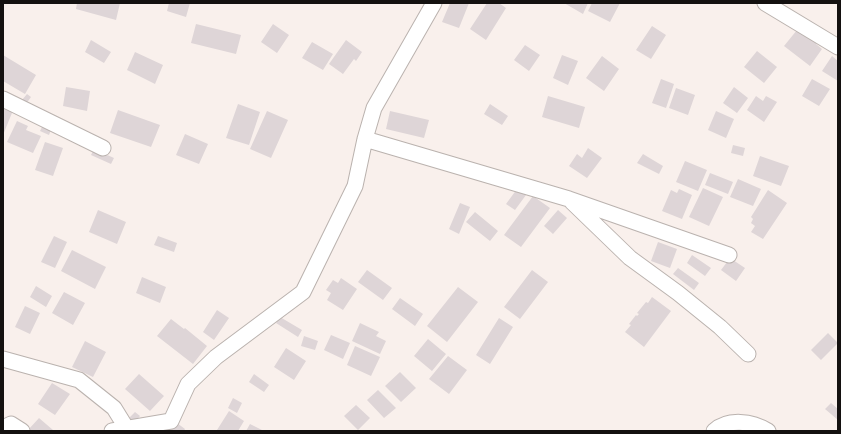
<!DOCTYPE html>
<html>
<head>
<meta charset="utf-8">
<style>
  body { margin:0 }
  #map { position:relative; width:841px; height:434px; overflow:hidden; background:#f9f0ec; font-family:Mulish,sans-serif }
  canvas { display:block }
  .frame { position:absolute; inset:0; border:4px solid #141110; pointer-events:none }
</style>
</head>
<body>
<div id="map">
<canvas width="841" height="434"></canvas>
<div class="frame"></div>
</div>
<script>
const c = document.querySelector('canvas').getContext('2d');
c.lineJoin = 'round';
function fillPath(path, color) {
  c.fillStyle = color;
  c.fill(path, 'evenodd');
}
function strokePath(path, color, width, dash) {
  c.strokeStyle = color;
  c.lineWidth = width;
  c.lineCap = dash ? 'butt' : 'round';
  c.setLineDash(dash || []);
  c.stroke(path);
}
fillPath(new Path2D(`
  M77,3H120L116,20L76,9Z
  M169,3H190L186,17L167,11Z
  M450,3H469L459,28L442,22Z
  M487,3H499L506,8L486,40L470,29Z
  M564,3H588L583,14Z
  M592,3H620L610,22L588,11Z
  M196,24L241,35L236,54L191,43Z
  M273,24L289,35L277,53L261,42Z
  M652,26L666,35L651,59L636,50Z
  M797,30L817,42L816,44L822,49L810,66L784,46Z
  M91,40L111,52L104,63L85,52Z
  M346,40L362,52L356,61L354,59L343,74L329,64Z
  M312,42L333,54L323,70L302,58Z
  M525,45L540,55L529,71L514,60Z
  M757,51L777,67L764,83L744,67Z
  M135,52L163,65L155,84L127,70Z
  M3,55L36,75L25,94L3,81Z
  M562,55L578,61L568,85L553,78Z
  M602,56L619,69L604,91L586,78Z
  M832,56L838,61V81L822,71Z
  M661,79L674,84L666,108L652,103Z
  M812,79L830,89L819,106L802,96Z
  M66,87L90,91L87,111L63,106Z
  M734,87L748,98L737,113L723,103Z
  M676,88L695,95L688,115L669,108Z
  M27,94L31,97L26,104L22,100Z
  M548,96L585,107L579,128L542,117Z
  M756,96L763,101L766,96L777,102L764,122L747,110Z
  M3,103L14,108L3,135Z
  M238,104L260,112L249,145L226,138Z
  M490,104L508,116L502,125L484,114Z
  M118,110L160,125L151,147L110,133Z
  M267,111L288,120L271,158L250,149Z
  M390,111L429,120L424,138L386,129Z
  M716,111L734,119L726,138L708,130Z
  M17,121L28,126L26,130L41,136L33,153L7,142Z
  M44,123L52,127L49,135L40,131Z
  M185,134L208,144L199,164L176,155Z
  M45,142L63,148L53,176L35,170Z
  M733,145L745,148L743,156L731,153Z
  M588,148L602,158L587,178L569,166L577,154L582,158Z
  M94,149L114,158L111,164L91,155Z
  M643,154L663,166L659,174L637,163Z
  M760,156L789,166L781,186L753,176Z
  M685,161L707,170L698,191L676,182Z
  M710,173L733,182L728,194L705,185Z
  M738,179L761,189L753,206L730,197Z
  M703,188L723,197L709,226L689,217Z
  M517,189L526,195L515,210L506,204Z
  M679,189L692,195L682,219L662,211L671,190L677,193Z
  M768,190L787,203L763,239L751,232L755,226L751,223L753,219L751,217Z
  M533,196L550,208L521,247L504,235Z
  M460,203L470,207L459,234L449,229Z
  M98,210L126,222L117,244L89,232Z
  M558,210L567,218L553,234L544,226Z
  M475,212L498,231L490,241L466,222Z
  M54,236L67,242L55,268L41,262Z
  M158,236L177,243L174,252L154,245Z
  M658,242L677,249L670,268L651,261Z
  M72,250L106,267L95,289L61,271Z
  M692,255L711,268L705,276L687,263Z
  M730,258L745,268L736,281L721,270Z
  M678,268L699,283L694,290L673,274Z
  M367,270L392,288L383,300L358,282Z
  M532,270L548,282L520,319L504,307Z
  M142,277L166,287L160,303L136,293Z
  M341,278L357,289L343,310L327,300L331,293L326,290L333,280L338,283Z
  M36,286L52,296L46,307L30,297Z
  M458,287L478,302L447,342L427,326Z
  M64,292L85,303L73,325L52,313Z
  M652,297L671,311L644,347L625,332L631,325L629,324L636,315L637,316L639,314L637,313L646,302L648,303Z
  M400,298L423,314L415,326L392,309Z
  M25,306L40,313L30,334L15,327Z
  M217,310L229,318L214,340L203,332Z
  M280,317L302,330L298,337L276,323Z
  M499,318L513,327L490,364L476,355Z
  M171,319L184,329L185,328L207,346L193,364L157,336Z
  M360,323L379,332L376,336L386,341L380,354L352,341Z
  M828,333L838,343L821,360L811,350Z
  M331,335L350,343L343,359L324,350Z
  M304,336L318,341L315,350L301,346Z
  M428,339L446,354L432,371L414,356Z
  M85,341L106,352L93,377L72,367Z
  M355,346L380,357L371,376L347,365Z
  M286,348L306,361L294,380L274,367Z
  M448,356L467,370L449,394L429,379Z
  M400,372L416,388L401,402L385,386Z
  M139,374L164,396L150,411L125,389Z
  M254,374L269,385L264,392L249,382Z
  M52,383L70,394L55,415L38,404Z
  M378,390L396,408L384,418L367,400Z
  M233,398L242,403L237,413L228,408Z
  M831,403L838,409V420L825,409Z
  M356,405L370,418L358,430L344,416Z
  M229,411L244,421L238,431H218L217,430Z
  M135,412L140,416L134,423L128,419Z
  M39,418L53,430L52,431L28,430Z
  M173,420L185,429L184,431H165Z
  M250,424L264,431H246Z`), '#ded5d7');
const street = new Path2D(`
  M765,3L838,47
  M3,99L103,148
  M365,139L569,199L729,255
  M572,202L630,258L678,293L720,327L748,354
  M3,359L79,380L114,408L127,429
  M3,428L11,424L22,431
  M112,431L171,421L188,384L216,357L303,292L355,186L365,139L374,108L434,3
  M714,431C728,418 752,421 768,431`);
strokePath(street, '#bab2ae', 17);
strokePath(street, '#fff', 15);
</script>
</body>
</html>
